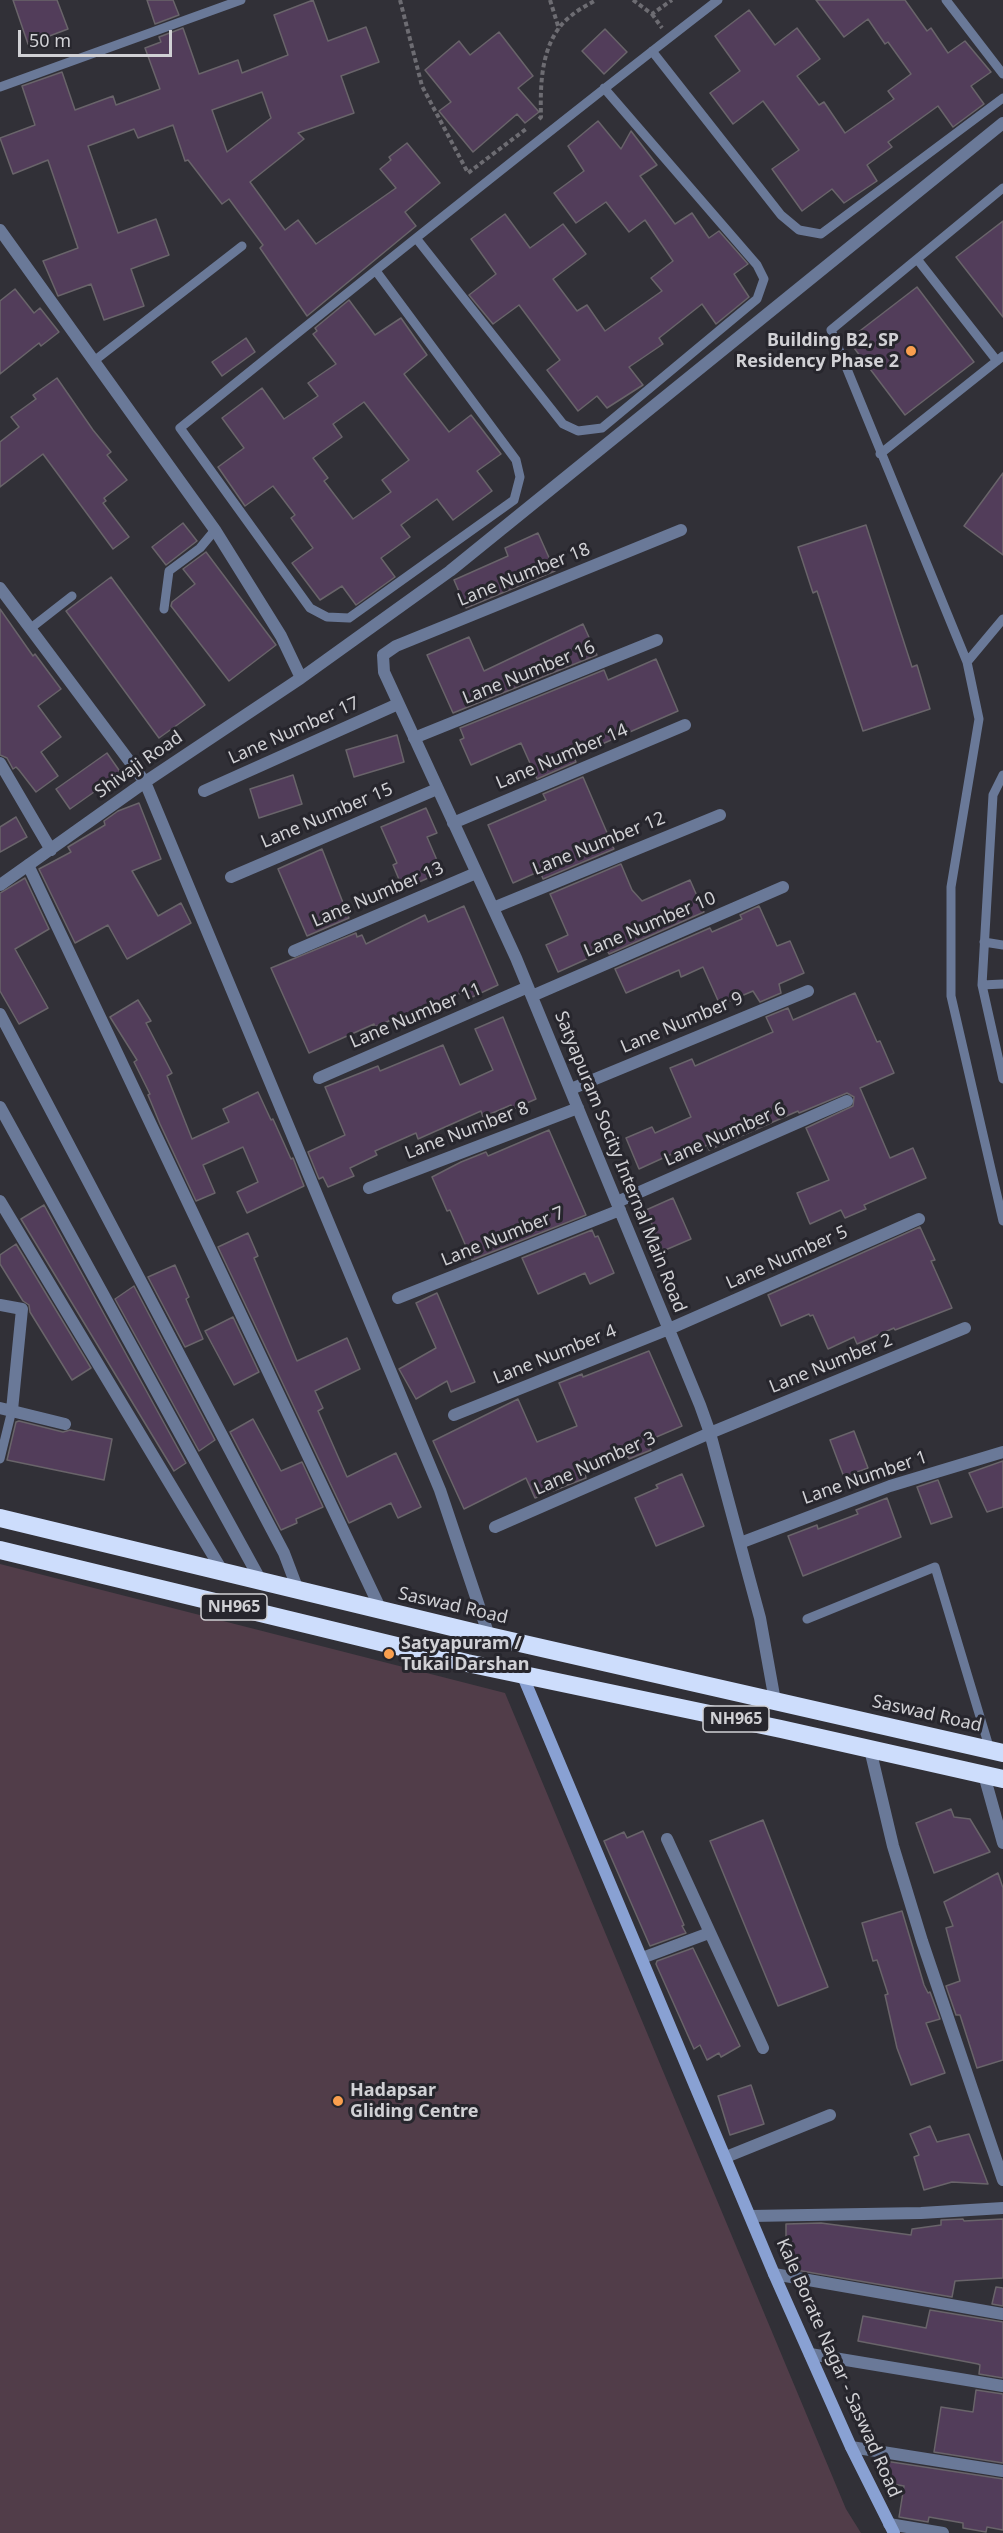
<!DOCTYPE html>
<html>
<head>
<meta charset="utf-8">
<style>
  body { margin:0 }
  #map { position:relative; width:1003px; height:2533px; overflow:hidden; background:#313037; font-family:"Noto Sans",sans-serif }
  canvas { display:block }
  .scale { position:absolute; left:18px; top:30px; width:154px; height:27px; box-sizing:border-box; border:3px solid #d1d1d5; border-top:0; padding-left:8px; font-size:18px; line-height:21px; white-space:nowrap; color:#d1d1d5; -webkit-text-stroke:4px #27262d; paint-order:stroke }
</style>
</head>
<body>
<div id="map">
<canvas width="1003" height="2533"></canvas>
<div class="scale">50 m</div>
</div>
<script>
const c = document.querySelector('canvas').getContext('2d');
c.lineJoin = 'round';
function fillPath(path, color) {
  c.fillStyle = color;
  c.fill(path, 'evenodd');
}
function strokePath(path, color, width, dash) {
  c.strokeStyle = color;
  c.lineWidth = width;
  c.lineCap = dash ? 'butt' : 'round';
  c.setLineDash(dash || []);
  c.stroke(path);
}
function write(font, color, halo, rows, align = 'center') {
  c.font = font + ' "Noto Sans",sans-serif';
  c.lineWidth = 6;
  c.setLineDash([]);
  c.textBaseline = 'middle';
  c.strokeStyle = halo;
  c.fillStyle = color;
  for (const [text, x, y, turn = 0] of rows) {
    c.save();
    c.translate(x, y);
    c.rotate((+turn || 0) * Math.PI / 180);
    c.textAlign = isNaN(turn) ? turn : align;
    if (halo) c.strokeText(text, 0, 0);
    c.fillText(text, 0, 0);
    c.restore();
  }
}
fillPath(new Path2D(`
  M0,1564L505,1693L846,2509L861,2533H0Z`), '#513d49');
const building = new Path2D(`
  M13,0H57L68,29L28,44Z
  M147,0H173L179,15L155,24Z
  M313,0L328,41L366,27L379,62L341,76L354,113L298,133L304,139L250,182L285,230L298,220L316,244L396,188L380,169L391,160L389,157L407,143L440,183L405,212L416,226L307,316L260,248L263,245L229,199L222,204L188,160L185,161L173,125L138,138L134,129L88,146L118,233L156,219L169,255L131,269L144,306L104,320L91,284L58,296L43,261L78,248L48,160L13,174L0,138L35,125L22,86L62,72L75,110L113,96L116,105L160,89L145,48L161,42L159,37L183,28L199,74L238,60L242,73L288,55L274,15ZM262,92L271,118L227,152L212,110Z
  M816,0H905L927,31L931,28L948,53L965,41L991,72L971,86L984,104L953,127L938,106L888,142L892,147L867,165L877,181L844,203L832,189L802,211L772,169L799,150L763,101L733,124L710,93L740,71L715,36L749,10L775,45L797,28L820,59L797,76L819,105L824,102L845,133L894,99L888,91L911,74L888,42L885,44L868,19L844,37Z
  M605,29L627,52L604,74L582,51Z
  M499,32L533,76L518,88L539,112L525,123L517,114L473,152L439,111L451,102L425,70L459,41L470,55Z
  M598,121L621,149L631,131L657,165L640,176L675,224L692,213L709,238L719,231L748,264L734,274L749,297L716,324L702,304L659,338L663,344L629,367L643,385L607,408L597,396L578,411L547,370L560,360L519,305L493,324L469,295L496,274L471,239L505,214L530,248L563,224L586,254L553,279L577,311L587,305L605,331L662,291L651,278L673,261L645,220L629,232L606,202L576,223L554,193L584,171L568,146Z
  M1003,221V317L956,257Z
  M917,287L974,362L905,415L848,340Z
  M15,289L34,313L40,308L59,332L41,346L39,343L0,374V301Z
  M349,300L375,335L401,318L427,355L404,374L449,432L471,415L501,454L477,471L492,491L453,520L437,499L401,525L410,537L381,558L395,577L356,605L342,586L320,600L292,563L313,548L291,518L295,515L273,486L245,506L218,467L244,448L222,418L262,388L284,419L318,396L308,383L336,364L313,334L317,331L315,328ZM364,402L409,460L382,480L391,492L353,519L324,481L328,478L313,458L342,437L333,424Z
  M246,338L255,352L222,376L212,362Z
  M57,378L93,430L111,452L107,455L127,480L104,498L106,501L103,503L129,537L113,549L43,454L0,487V442L19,427L11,417L36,399L33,395Z
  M1003,473V555L964,526Z
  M183,523L197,541L166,565L152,547Z
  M866,525L912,667L917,665L930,709L863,731L817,591L813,593L798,547Z
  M538,533L555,571L466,608L454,580L508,556L505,548Z
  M206,552L276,645L229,681L171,606L172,602L195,584L183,569Z
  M111,577L205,705L159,738L66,611Z
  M0,609L33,656L35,654L61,689L38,706L61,737L41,752L58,776L36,792L19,770L16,767L13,769L7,758L0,755Z
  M583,624L597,655L453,713L427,655L469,637L484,671Z
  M656,659L678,711L579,754L574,757L576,762L537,779L521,743L471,765L460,740L464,738L460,728L604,670L608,680Z
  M397,735L404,762L354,777L346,750Z
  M107,753L121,773L70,809L56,789Z
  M293,775L302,804L259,818L250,789Z
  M583,777L614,849L543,879L540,871L513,883L488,825L546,800L543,794Z
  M139,803L161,859L132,871L158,916L181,903L191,923L127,959L108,925L75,943L39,869L71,852L68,847L105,825L104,821L118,811Z
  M426,808L437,833L427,837L442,872L403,889L393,865L397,863L381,827Z
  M16,817L27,837L0,852V827Z
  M322,849L349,918L307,936L278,869Z
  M621,864L632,890L642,901L690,880L704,912L609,954L607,950L558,972L546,945L568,935L550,894Z
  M25,878L49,929L15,949L48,1008L19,1024L0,991V893Z
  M464,906L498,985L470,998L467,990L407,1018L405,1014L375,1027L374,1024L309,1053L271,968L356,933L357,937L362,935L366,944L425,915L428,922Z
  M759,906L777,946L790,941L804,973L779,984L781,993L760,1002L753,991L720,1005L703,967L681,977L679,970L626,993L615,969L710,928L712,932L742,919L740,915Z
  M855,993L877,1042L880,1041L894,1073L860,1088L890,1158L913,1148L926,1178L864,1205L866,1209L845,1218L841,1210L810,1224L797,1193L829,1180L806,1128L853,1106L854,1097L847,1093L799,1113L798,1111L709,1150L707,1145L676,1159L674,1153L639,1169L626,1138L652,1127L655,1133L691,1117L670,1068L692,1059L695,1066L773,1032L766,1017L788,1008L793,1020Z
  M138,1000L151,1021L146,1023L172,1073L167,1076L192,1139L229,1122L223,1109L258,1092L271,1120L273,1119L291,1159L293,1158L304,1186L247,1213L237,1192L258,1182L243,1147L203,1165L215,1193L196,1201L160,1124L148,1095L150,1094L134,1062L137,1060L110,1017Z
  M503,1017L536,1099L513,1109L511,1105L483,1117L481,1111L418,1139L416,1133L375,1151L377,1155L350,1168L354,1176L328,1187L323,1177L319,1179L308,1152L345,1135L325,1087L378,1066L380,1071L443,1045L460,1085L493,1070L475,1029Z
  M549,1130L586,1215L472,1260L450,1210L447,1211L432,1177L461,1162L486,1152L488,1156Z
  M673,1198L691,1239L663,1251L646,1210Z
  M44,1205L186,1463L174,1471L21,1219Z
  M920,1227L935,1260L931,1261L952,1308L895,1330L894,1328L857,1344L854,1337L828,1349L813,1315L810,1316L809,1314L781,1326L768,1295Z
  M592,1230L595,1237L598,1236L614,1273L590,1284L585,1273L538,1294L522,1258Z
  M248,1233L258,1256L254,1258L297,1361L347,1338L360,1369L315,1391L323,1408L318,1411L347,1477L396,1453L421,1507L398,1518L391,1503L349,1523L218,1247Z
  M16,1244L91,1368L72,1380L30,1312L29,1305L23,1301L0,1264V1255Z
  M175,1265L189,1297L186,1299L203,1339L185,1347L148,1277Z
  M134,1286L215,1440L199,1451L115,1299Z
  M437,1293L475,1382L451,1392L447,1381L416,1399L399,1369L436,1348L416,1303Z
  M233,1317L259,1372L234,1385L205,1331Z
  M649,1351L682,1426L647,1441L651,1450L629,1459L628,1456L585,1474L586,1478L535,1498L526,1478L464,1509L433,1441L518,1399L537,1442L577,1426L559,1383L582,1374L583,1377Z
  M253,1419L281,1471L302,1462L323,1507L296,1519L297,1523L281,1530L230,1432Z
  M19,1421L63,1432L70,1430L112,1439L104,1480L7,1460L16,1422Z
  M854,1431L868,1468L844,1477L830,1440Z
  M1003,1461V1507L987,1512L969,1473Z
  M682,1474L704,1526L656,1546L635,1498L658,1488L656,1485Z
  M938,1480L952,1517L931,1524L917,1487Z
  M887,1498L901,1537L803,1576L788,1536L817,1525L818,1529L858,1514L856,1510Z
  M951,1809L954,1817L970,1819L990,1852L934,1873L916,1823Z
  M763,1820L828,1987L778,2006L710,1841Z
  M643,1831L684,1925L682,1926L686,1933L650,1946L604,1841L624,1832L627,1838Z
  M998,1873L1003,1888V2060L977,2068L960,2015H956L946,1986L960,1981L946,1928L953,1926L944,1902Z
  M902,1911L924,1985L928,1993L930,1992L940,2019L926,2023L945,2073L911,2085L897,2048L885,1995L888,1994L877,1960L873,1961L862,1923Z
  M693,1948L740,2046L721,2057L719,2053L707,2060L700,2045L694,2049L656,1964L657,1961Z
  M751,2085L764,2124L730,2135L718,2096Z
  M930,2126L937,2142L969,2134L988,2184L952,2182L924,2190L914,2157L919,2155L910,2134Z
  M963,2219L964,2221L1003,2219V2278L955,2281L952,2297L796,2270L795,2258L786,2253V2224L821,2223L911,2235L912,2229L941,2225V2220Z
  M996,2287L1003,2288V2306L992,2304Z
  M930,2310L1003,2322V2378L979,2374L980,2365L978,2364L858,2341L863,2316L926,2328Z
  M976,2390L1003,2394V2463L934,2452L941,2407L973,2412Z
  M885,2461L1003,2479V2530L987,2527L986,2532L963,2528V2523L929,2517L928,2522L899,2517L904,2486L882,2482Z`);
fillPath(building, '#523d5a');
strokePath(building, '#69646a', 1.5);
strokePath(new Path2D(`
  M400,0L422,86L468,173L526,129
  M550,0L559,29
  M633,0L652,14L672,0
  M652,14L662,28
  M539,119L541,117C540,82 541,38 572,15C579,9 588,5 596,0`), '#6d6c72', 4, [4.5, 3]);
strokePath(new Path2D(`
  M946,0L1003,74
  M652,51L781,215L799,230L821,234L1003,98
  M0,87L241,0
  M1003,188L831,330L967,662L979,719L951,887V996L1003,1221
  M416,238L563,424L578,431L602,428L757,299L764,279L757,265L604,88
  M917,259L997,361
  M376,271L516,460L520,477L514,500L349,618L327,617L310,608L180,428C358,284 537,140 718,0
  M94,361L242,246
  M880,454L1003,356
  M164,609L169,571L200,548L215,530
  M31,628L72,596
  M967,662L1003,619
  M1003,775L993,795L982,985L1003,1079
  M984,942L1003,945
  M982,985L1003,984
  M0,1459L12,1410
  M807,1619L935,1567L990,1750`), '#6a7998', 9);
strokePath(new Path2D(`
  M0,230L215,530L281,636L301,678
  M681,530L396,646L383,655L384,672L516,958L700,1405L710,1433L760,1618L775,1701
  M0,588L145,782L440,1490L489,1636
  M414,738L657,640
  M0,763L51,850
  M204,791L398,704
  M453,823L685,725
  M28,865L381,1610
  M231,877L437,789
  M0,885L145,782L301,678L450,571L1003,123
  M493,908L720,815
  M294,951L476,873
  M532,996L783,887
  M0,1014L284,1553L298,1590
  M319,1078L528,987
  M571,1089L808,991
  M0,1107L261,1581
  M369,1188L578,1108
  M0,1201L223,1572
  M617,1202L847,1101
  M398,1298L620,1210
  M0,1305L22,1309L12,1410
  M0,1408L65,1424
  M454,1415L669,1329L919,1219
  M495,1527L710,1433L965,1328
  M740,1543L890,1486L1003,1452
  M870,1749L893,1846L922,1941L1003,2180
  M984,1775L1003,1843
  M667,1839L763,2048
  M642,1958L709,1933
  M726,2157L830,2115
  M751,2216L921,2213L1003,2208
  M774,2274L1003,2314
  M810,2354L1003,2386
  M851,2447L1003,2471
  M889,2524L943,2533`), '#6a7998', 12);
strokePath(new Path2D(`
  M522,1674L774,2274L851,2447L894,2533`), '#89a1d3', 12);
strokePath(new Path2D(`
  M0,1518L489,1636L1003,1753
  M0,1550L467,1663L781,1729L1003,1779`), '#cdddfc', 18);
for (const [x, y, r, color] of [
  [911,351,6,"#fa9f4e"],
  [389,1654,6,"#fa9f4e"],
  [338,2101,6,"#fa9f4e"]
]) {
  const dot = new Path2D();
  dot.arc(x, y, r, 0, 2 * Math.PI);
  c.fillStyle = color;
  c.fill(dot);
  strokePath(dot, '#27262d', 2);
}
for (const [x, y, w] of [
  [234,1607,66],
  [736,1719,66]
]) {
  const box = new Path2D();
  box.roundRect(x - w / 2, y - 13, w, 26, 4.5);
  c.fillStyle = '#27262d';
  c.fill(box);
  strokePath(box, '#d1d1d5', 1.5);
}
write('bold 16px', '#d1d1d5', null, [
  ["NH965",234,1607],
  ["NH965",736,1719]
]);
write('bold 18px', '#d1d1d5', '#27262d', [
  ["Building B2, SP",899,341,"right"],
  ["Residency Phase 2",899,362,"right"],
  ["Satyapuram /",401,1644],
  ["Tukai Darshan",401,1665],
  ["Hadapsar",350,2091],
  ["Gliding Centre",350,2112]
], 'left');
write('18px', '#d1d1d5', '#27262d', [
  ["Lane Number 18",524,575,-22],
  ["Lane Number 16",529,673,-22],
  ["Lane Number 17",294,731,-24],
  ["Lane Number 14",562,757,-23],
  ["Shivaji Road",139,765,-35],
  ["Lane Number 15",327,816,-23],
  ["Lane Number 12",599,844,-22],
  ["Lane Number 13",378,895,-23],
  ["Lane Number 10",650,925,-23],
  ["Lane Number 11",416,1016,-23],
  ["Lane Number 9",682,1023,-23],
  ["Lane Number 8",467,1131,-21],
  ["Lane Number 6",725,1135,-24],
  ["Satyapuram Socity Internal Main Road",620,1162,68],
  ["Lane Number 7",503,1237,-22],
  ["Lane Number 5",787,1258,-24],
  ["Lane Number 4",555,1355,-22],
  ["Lane Number 2",831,1364,-22],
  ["Lane Number 3",595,1464,-24],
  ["Lane Number 1",865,1478,-19],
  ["Saswad Road",453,1606,13],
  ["Saswad Road",927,1714,13],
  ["Kale Borate Nagar - Saswad Road",838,2368,66]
]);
</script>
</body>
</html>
